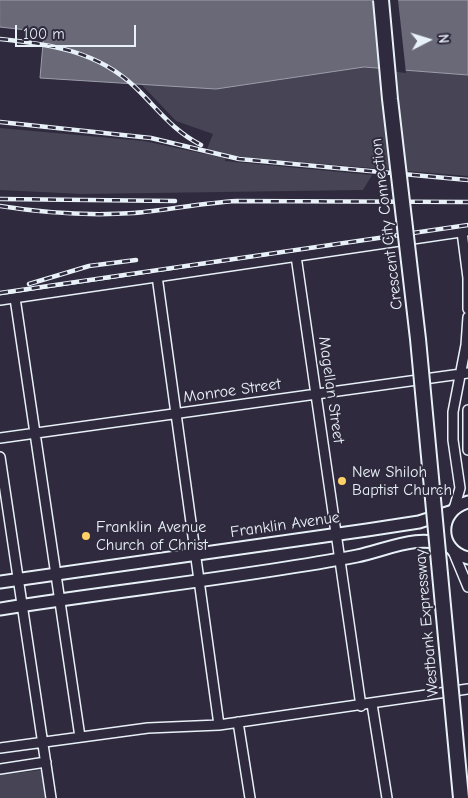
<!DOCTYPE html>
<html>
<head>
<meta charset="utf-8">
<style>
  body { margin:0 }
  #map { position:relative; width:468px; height:798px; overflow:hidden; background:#2f2a3d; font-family:"Comic Neue",sans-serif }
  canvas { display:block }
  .north { position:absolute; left:403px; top:15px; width:50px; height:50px; -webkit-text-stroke:4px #2f2a3d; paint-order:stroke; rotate:85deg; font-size:14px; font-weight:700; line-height:20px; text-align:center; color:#e8f1f8 }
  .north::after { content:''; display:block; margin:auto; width:18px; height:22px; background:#e8f1f8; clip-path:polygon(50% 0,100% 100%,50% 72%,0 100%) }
  .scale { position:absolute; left:15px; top:25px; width:121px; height:22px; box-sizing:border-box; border:2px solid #e8f1f8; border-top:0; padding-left:6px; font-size:15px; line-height:18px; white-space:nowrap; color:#e8f1f8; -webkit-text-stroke:4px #2f2a3d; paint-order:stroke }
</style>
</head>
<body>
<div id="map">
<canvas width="468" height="798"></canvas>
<div class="north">N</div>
<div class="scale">100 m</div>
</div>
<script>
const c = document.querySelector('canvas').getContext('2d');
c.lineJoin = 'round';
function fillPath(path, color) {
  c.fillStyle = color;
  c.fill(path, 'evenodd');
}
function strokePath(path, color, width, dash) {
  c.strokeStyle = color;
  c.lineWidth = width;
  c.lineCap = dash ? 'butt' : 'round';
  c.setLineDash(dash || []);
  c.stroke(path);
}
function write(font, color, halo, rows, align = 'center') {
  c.font = font + ' "Comic Neue",sans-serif';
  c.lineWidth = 4;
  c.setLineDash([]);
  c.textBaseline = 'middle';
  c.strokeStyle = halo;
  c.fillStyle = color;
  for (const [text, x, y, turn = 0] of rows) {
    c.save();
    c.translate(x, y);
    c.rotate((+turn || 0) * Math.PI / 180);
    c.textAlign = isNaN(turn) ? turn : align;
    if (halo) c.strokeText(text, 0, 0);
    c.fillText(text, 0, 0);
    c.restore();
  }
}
fillPath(new Path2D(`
  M364,67L468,75V176L239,157L226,154L225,161L372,175L363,190L82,194L0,190V128L144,141L205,154L213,134L176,121L140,83L216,89Z
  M41,770L45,798H0V775Z`), '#464455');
const water = new Path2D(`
  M0,0H468V75L364,67L216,89L40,78L44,32L0,27Z`);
fillPath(water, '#696978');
strokePath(water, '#9c9fab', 1);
fillPath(new Path2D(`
  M374,0H398L406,73L381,70Z`), '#2f2a3d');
const minor = new Path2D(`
  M462,232L468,278V309
  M296,256L361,706
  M157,276L219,725
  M15,298L80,737
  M0,300L468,231
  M468,410V450
  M0,438L468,373
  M0,457L51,798
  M454,509L460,488L453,440V412L466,345L468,317
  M453,551L468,587
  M372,704L387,798
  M238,722L250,798
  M0,748L148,728L219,725L468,689
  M0,769L46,762`);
const major = new Path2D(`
  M468,502C437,510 437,551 468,558
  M0,582L367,530L419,522L450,512
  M0,609C119,590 239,578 357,556C387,550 420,532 450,547`);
strokePath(minor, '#e8f1f8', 12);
strokePath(major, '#e8f1f8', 15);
strokePath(minor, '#2f2a3d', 9);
strokePath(major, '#2f2a3d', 11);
const rail = new Path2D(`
  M0,39C50,44 97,51 135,87C158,109 172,130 201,145
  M0,122L151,138L239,159L468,180
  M0,199L175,201
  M0,206C44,213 89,216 134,213C168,210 202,203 237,201L468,202
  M29,284L89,266L136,260
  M0,293L468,225`);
strokePath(rail, '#e8f1f8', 4.5);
strokePath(rail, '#2f2a3d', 2.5, [8]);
const highwayBridge = new Path2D(`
  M381,0L390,99L418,339L461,798`);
strokePath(highwayBridge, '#e8f1f8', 18, []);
strokePath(highwayBridge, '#2f2a3d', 14);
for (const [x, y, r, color] of [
  [342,481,5,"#ffd166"],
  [86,536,5,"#ffd166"]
]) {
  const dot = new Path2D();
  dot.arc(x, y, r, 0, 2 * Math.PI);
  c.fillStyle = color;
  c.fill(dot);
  strokePath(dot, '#2f2a3d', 2);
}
write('16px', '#e8f1f8', '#2f2a3d', [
  ["Crescent City Connection",387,224,-97],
  ["Magellan Street",331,390,82],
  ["Monroe Street",232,391,-8],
  ["Franklin Avenue",285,525,-8],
  ["Westbank Expressway",427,623,-95]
]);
write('16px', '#e8f1f8', '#2f2a3d', [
  ["New Shiloh",352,472],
  ["Baptist Church",352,490],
  ["Franklin Avenue",96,527],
  ["Church of Christ",96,545]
], 'left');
</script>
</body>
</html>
